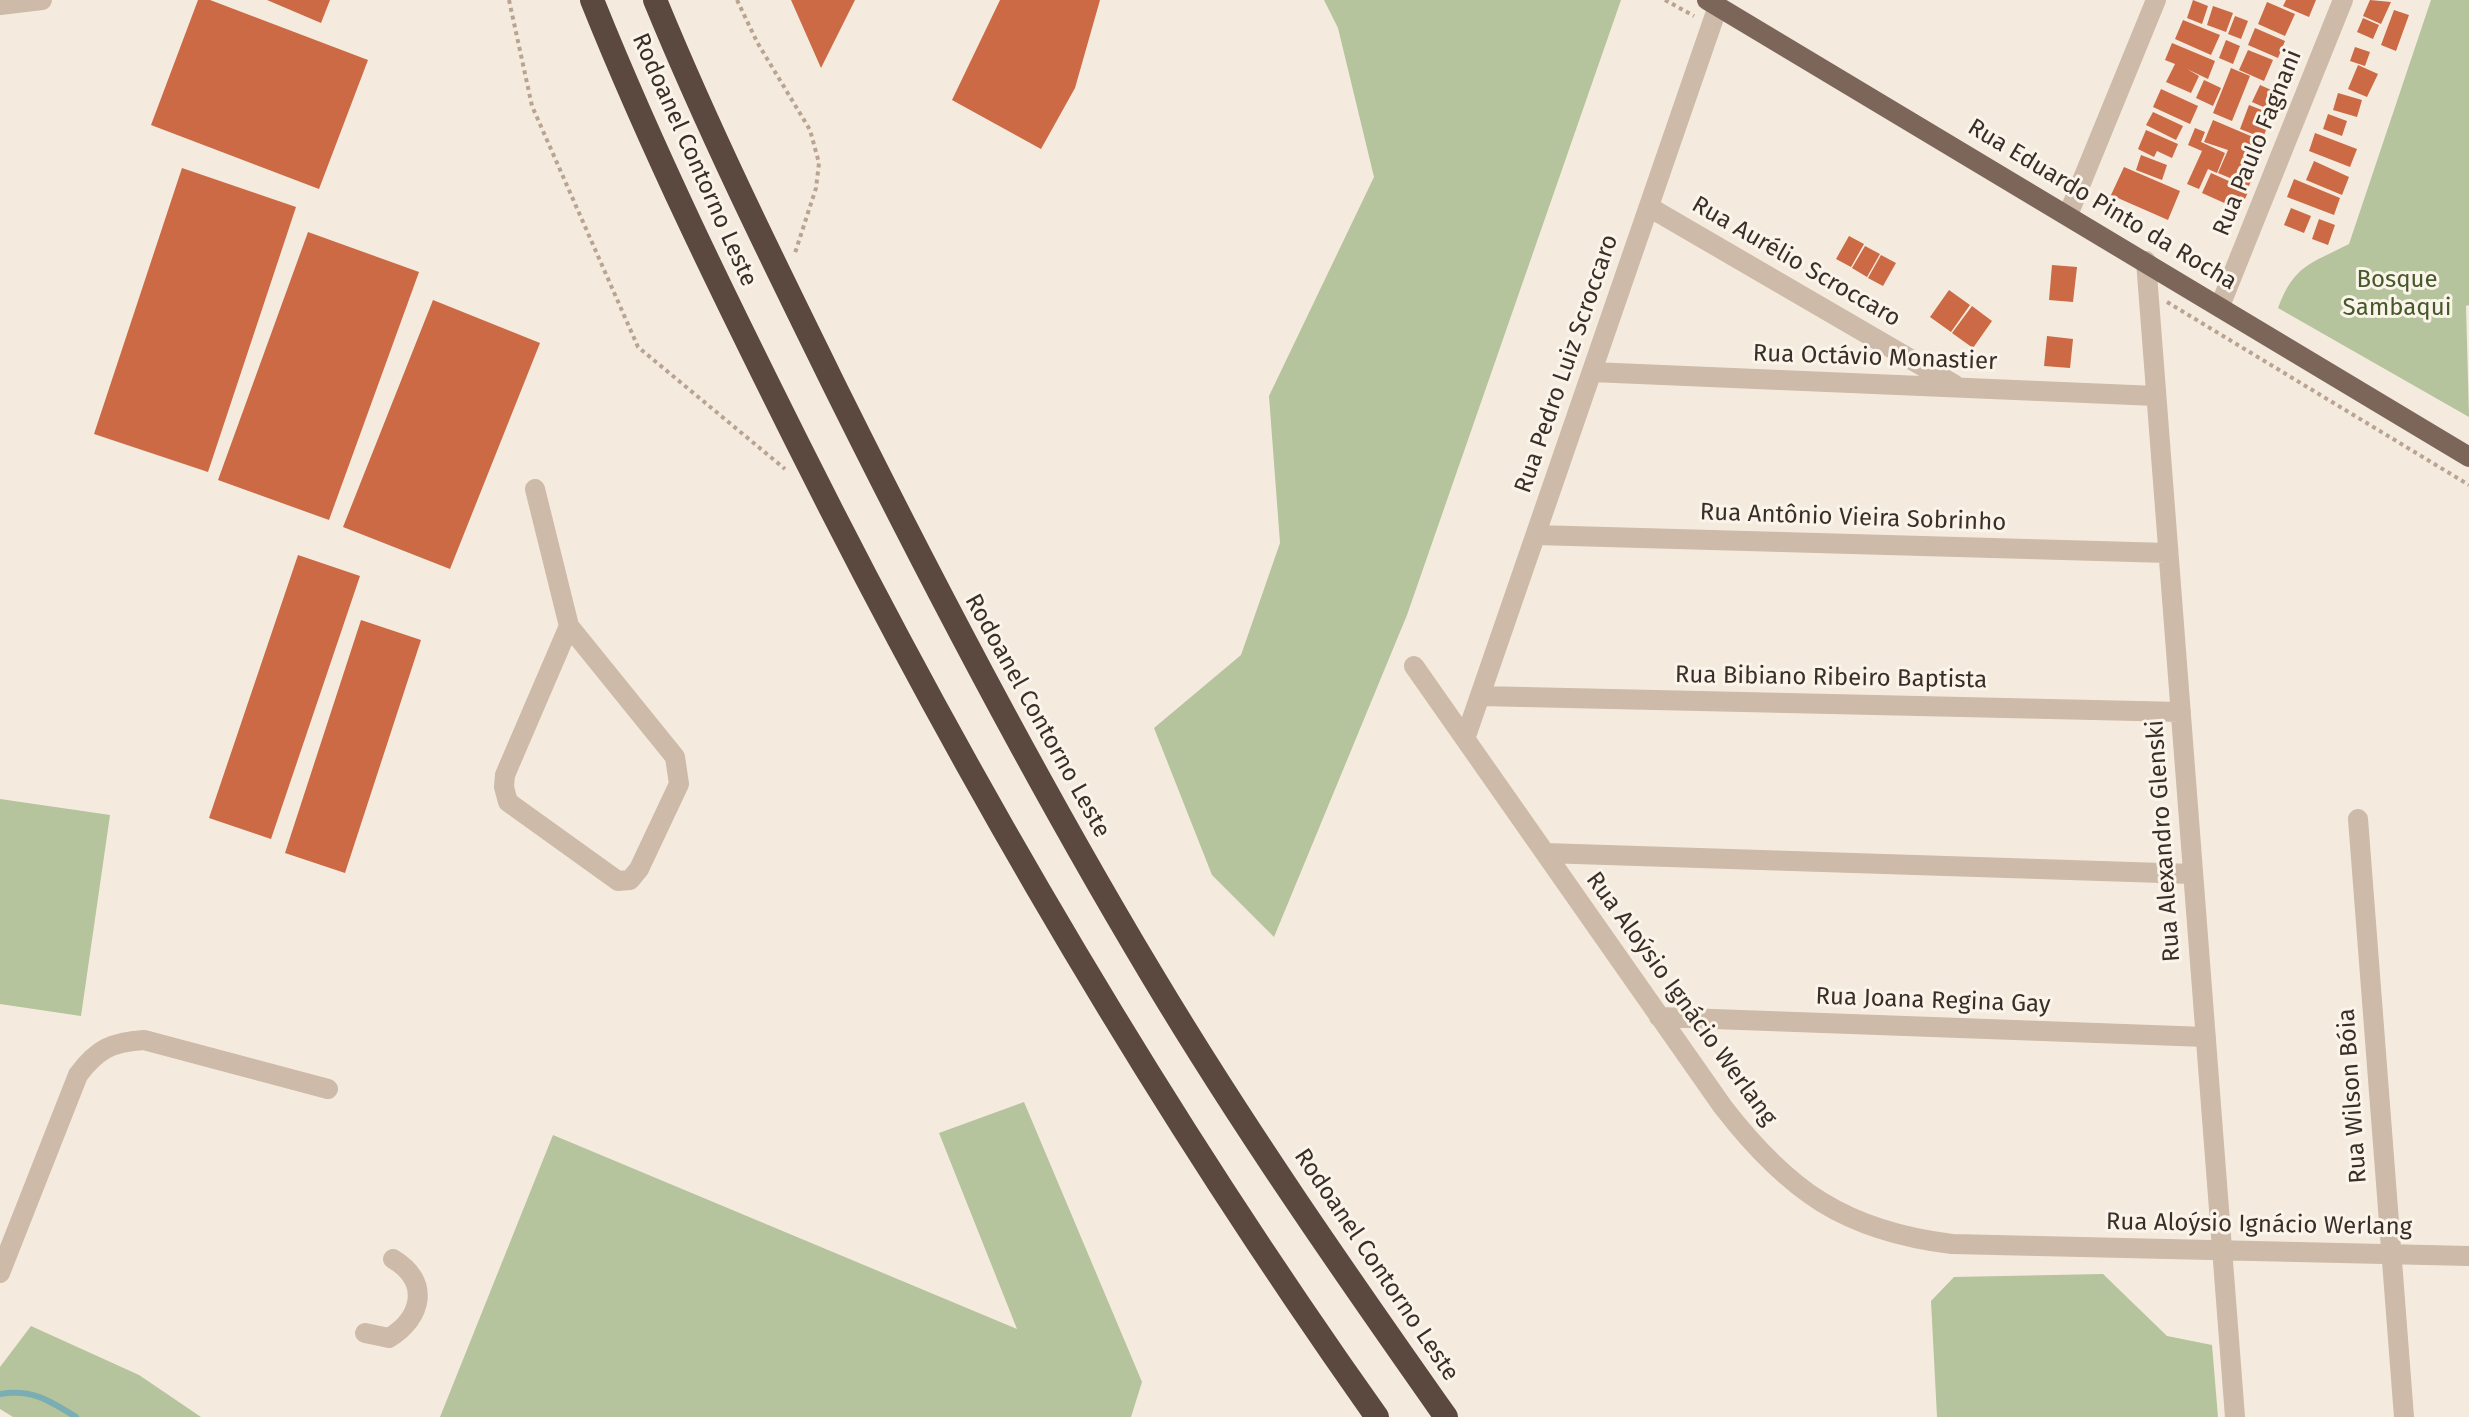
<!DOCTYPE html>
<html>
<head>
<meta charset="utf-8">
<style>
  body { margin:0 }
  canvas { display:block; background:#f4eadd }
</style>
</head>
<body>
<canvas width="2469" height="1417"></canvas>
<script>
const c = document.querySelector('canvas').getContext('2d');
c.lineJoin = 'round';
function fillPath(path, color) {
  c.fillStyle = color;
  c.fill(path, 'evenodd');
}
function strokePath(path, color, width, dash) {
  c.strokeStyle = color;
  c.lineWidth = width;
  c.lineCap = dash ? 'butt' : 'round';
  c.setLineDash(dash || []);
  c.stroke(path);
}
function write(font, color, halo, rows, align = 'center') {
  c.font = font + ' "Fira Sans",sans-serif';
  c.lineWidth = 6;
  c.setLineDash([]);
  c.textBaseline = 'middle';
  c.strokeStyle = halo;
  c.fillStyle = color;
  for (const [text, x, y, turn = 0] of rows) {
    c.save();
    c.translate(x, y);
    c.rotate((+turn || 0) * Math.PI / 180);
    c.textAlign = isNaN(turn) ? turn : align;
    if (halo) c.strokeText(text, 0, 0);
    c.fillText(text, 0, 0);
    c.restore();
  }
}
fillPath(new Path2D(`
  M1324,0H1621L1407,615L1274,937L1212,875L1154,728L1241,655L1280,543L1269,396L1374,177L1338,28Z
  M2431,0H2469V305L2466,306L2469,417L2278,308C2294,265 2310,264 2349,244Z
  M0,799L110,815L81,1016L0,1004Z
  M1024,1102L1142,1382L1131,1417H440L553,1135L1017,1329L939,1133Z
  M2103,1274L2167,1336L2212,1345L2218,1417H1937L1931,1301L1954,1277Z
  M31,1326L139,1375L201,1417H13L0,1409V1367Z`), '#b5c49c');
strokePath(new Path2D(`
  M0,1394C32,1389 49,1400 76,1417`), '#7baeb2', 6);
fillPath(new Path2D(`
  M198,0H210L368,60L319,189L151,125Z
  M267,0H330L321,23Z
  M791,0H855L821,68Z
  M1000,0H1100L1075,88L1041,149L952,100Z
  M2193,0L2208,6L2202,24L2187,18Z
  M2286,0H2316L2309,17L2283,6Z
  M2370,0L2391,2L2381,24L2363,16Z
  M2267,2L2295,14L2285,36L2258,24Z
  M2213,6L2233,13L2226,32L2207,25Z
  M2394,10L2409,15L2396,51L2381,45Z
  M2235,16L2248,21L2241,39L2228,34Z
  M2363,18L2379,25L2373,39L2357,32Z
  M2183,20L2220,35L2211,55L2175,39Z
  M2255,28L2285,41L2278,58L2248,45Z
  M2226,40L2240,46L2233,64L2219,58Z
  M2172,43L2215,61L2208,79L2187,69L2199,76L2191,93L2166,82L2175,64L2165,60Z
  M2355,47L2370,52L2365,66L2350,61Z
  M2248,50L2273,60L2264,81L2239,70Z
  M2358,65L2378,74L2367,97L2348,89Z
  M2231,68L2250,76L2232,121L2213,113Z
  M2204,80L2221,88L2213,106L2196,98Z
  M2260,85L2287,97L2279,114L2252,102Z
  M2161,89L2198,106L2190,124L2153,107Z
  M2338,93L2362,100L2357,117L2333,110Z
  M2249,105L2272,114L2263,138L2240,129Z
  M2153,112L2183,126L2176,140L2146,125Z
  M2328,114L2347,121L2342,136L2323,129Z
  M2213,120L2267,143L2249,186L2218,173L2228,150L2204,142Z
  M2195,128L2205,132L2201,142L2225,153L2217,173L2208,169L2199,189L2187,184L2202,151L2188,145Z
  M2146,130L2178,144L2172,158L2157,151L2154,157L2138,149Z
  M2315,133L2357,149L2350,167L2309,151Z
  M2141,155L2167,165L2162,180L2136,170Z
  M2314,161L2349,177L2342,195L2306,180Z
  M2124,167L2180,191L2168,220L2111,195Z
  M182,168L296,207L208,472L94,434Z
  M2211,173L2249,190L2240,210L2202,193Z
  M2294,179L2340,198L2334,215L2287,197Z
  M2291,208L2311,216L2304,233L2284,225Z
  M2319,219L2335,225L2328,245L2312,239Z
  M308,232L419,272L329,520L218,480Z
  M1849,236L1864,244L1851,267L1836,259Z
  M1865,246L1880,254L1867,277L1852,268Z
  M1881,255L1896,263L1883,286L1868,278Z
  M2052,265L2077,267L2073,302L2049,300Z
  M1949,290L1970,305L1951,332L1930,317Z
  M433,300L540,343L450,569L343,527Z
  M1972,306L1992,321L1973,348L1952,333Z
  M2047,336L2073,339L2070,368L2044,366Z
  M298,555L360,576L271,839L209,818Z
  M361,620L421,640L345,873L285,853Z`), '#cb6a44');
strokePath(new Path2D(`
  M509,0L532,106L638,347L785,469
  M737,0L757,42L810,130L819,163L816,188L795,253
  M1665,0L1694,16
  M2167,302L2469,485`), '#b9a492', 4, [4, 4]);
strokePath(new Path2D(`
  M0,5L42,0
  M1649,207L1955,385
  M2068,215L2156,0
  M2146,261L2235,1417
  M2220,306L2343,0
  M1592,372L2156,396
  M535,489L569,626L505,775L504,787L508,802L618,881L630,880L639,869L679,784L675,757L569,626
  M1536,535L2168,553
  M1414,666L1723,1107C1788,1191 1845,1231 1952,1244L2469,1256
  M1480,696L2181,712
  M1465,739L1718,6
  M2358,819L2404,1417
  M1545,853L2193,874
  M1659,1017L2206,1037
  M0,1273L78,1075C97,1049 112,1042 144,1040L328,1089
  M365,1333L389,1338C423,1317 430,1281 393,1259`), '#cdbaa8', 20);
strokePath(new Path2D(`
  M1707,0L2469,457`), '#7c6659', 20);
strokePath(new Path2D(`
  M592,0C653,152 725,298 798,444C967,782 1158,1108 1377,1417
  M655,0C710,134 774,263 838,393C936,590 1038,785 1152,975C1243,1127 1344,1272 1446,1417`), '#5b4940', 24);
write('24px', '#392f29', '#fbf4ea', [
  ["Rua Paulo Fagnani",2258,143,-68],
  ["Rodoanel Contorno Leste",694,160,66],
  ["Rua Eduardo Pinto da Rocha",2102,205,31],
  ["Rua Aurélio Scroccaro",1796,262,30],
  ["Rua Octávio Monastier",1875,358,2],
  ["Rua Pedro Luiz Scroccaro",1567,364,-71],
  ["Rua Antônio Vieira Sobrinho",1853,518,2],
  ["Rua Bibiano Ribeiro Baptista",1831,678,1],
  ["Rodoanel Contorno Leste",1037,716,61],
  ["Rua Alexandro Glenski",2164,841,-94],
  ["Rua Aloýsio Ignácio Werlang",1681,999,54],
  ["Rua Joana Regina Gay",1933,1001,2],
  ["Rua Wilson Bóia",2353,1096,-94],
  ["Rua Aloýsio Ignácio Werlang",2259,1225,1],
  ["Rodoanel Contorno Leste",1376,1265,56]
]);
write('24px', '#46592b', '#fbf4ea', [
  ["Bosque",2397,280],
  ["Sambaqui",2397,308]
]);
</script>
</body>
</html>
